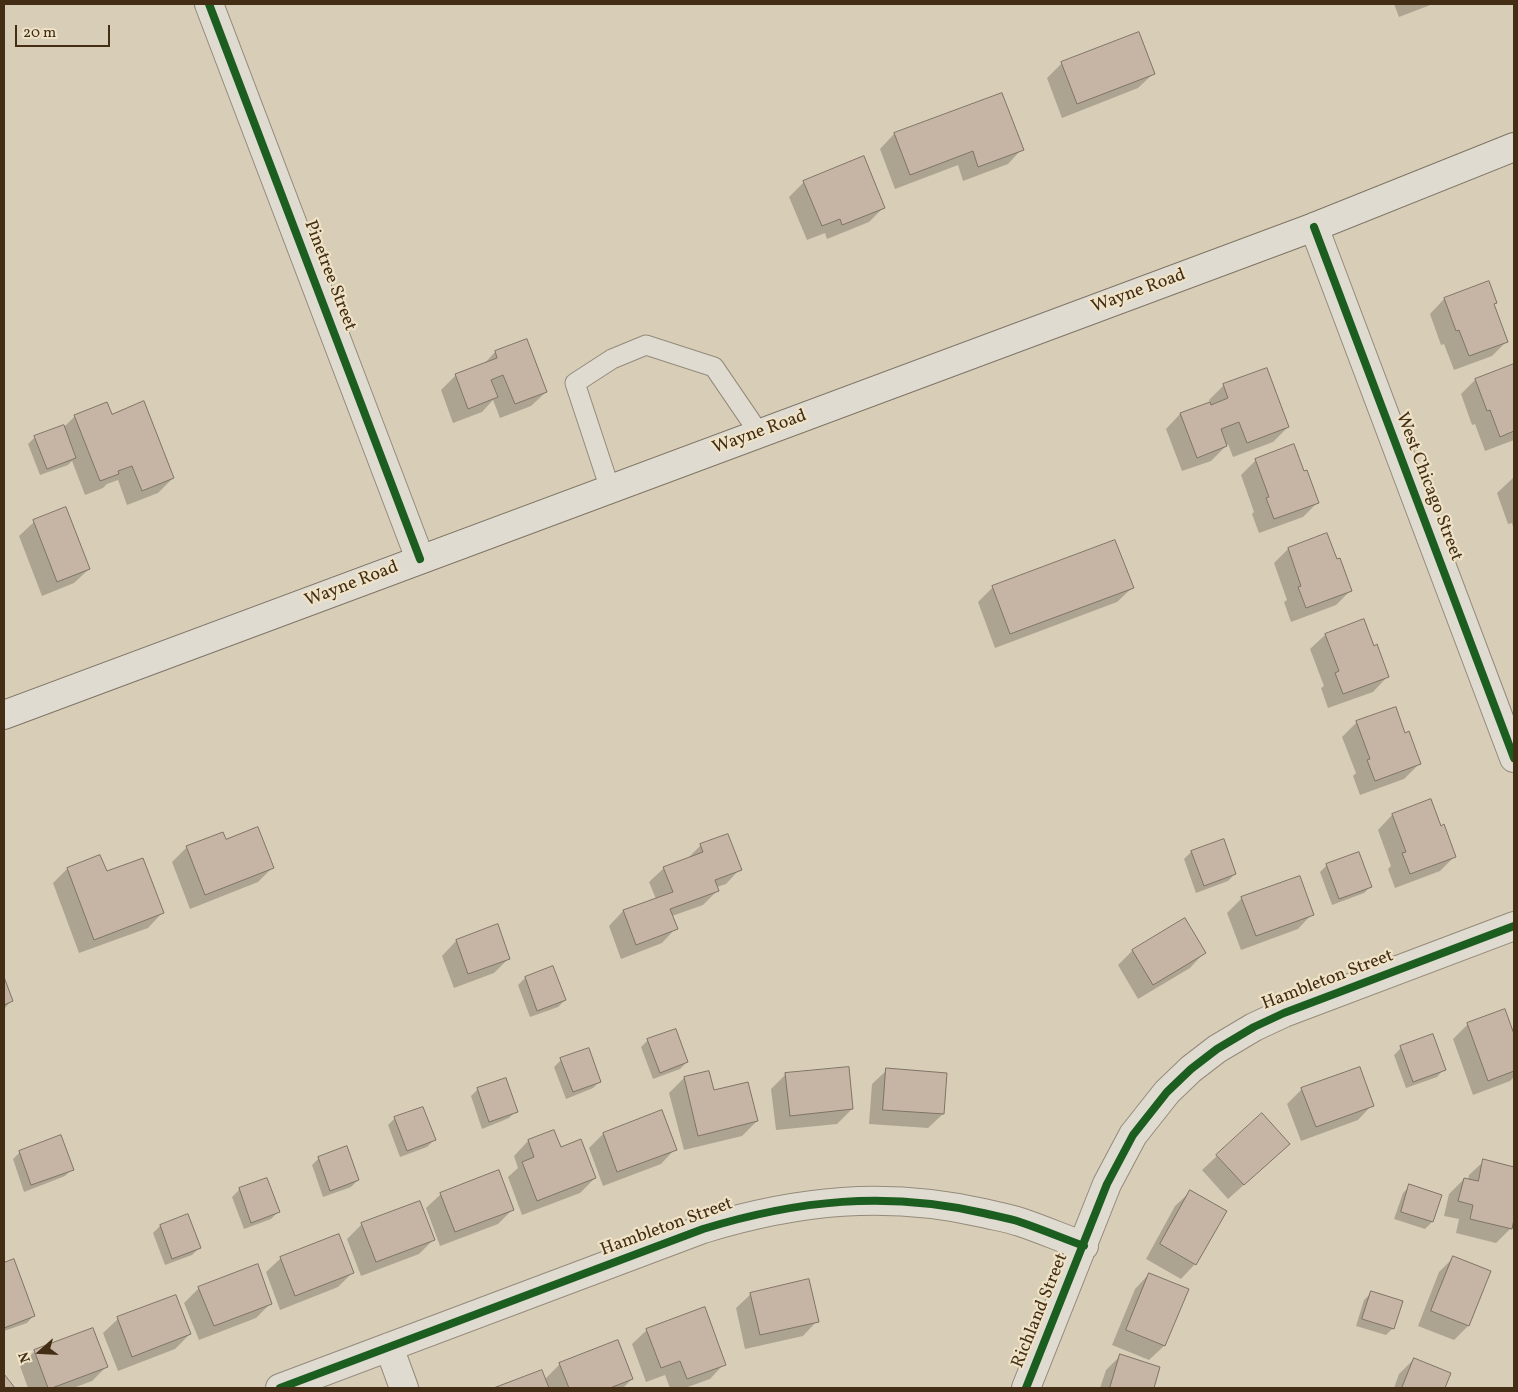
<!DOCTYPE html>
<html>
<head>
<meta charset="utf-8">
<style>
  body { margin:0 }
  #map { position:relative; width:1518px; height:1392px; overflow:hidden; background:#d8cdb6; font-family:Vollkorn,serif }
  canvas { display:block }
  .frame { position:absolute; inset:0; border:5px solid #432d15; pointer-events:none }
  .north { position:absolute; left:15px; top:1327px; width:50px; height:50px; -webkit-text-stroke:4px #eee2c7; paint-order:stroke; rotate:251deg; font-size:14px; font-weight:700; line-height:20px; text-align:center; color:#432d15 }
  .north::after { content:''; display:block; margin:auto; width:18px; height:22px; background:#432d15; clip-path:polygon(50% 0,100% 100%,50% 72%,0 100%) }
  .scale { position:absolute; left:15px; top:25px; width:95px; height:22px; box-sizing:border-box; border:2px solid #432d15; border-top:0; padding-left:6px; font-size:15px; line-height:18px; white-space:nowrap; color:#432d15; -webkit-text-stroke:4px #eee2c7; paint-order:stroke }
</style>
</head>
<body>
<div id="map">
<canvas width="1518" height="1392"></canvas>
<div class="frame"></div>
<div class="north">N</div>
<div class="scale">20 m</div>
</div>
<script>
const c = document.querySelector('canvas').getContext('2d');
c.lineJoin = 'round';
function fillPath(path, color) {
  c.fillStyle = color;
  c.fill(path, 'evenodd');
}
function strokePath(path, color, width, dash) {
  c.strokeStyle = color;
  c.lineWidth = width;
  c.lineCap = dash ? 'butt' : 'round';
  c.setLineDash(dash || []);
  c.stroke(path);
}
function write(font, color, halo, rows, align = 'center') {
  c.font = font + ' Vollkorn,serif';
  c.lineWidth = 4.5;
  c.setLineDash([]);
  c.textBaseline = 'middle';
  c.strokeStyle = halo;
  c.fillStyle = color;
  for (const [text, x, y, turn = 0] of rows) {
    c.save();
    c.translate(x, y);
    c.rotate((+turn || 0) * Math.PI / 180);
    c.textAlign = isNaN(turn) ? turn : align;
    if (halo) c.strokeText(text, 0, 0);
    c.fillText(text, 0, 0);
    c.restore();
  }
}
fillPath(new Path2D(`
  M1394,4H1433L1399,17Z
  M1062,63L1153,74L1138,88L1062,118L1047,78Z
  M1002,94L1022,149L1008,164L963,181L958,165L895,189L880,149L894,134Z
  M804,182L884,207L869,222L827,239L825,233L807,240L789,197Z
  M1489,283L1496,302L1493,305L1507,341L1492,356L1454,370L1444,344L1441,345L1430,314L1444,299Z
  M526,341L546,392L531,406L500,418L493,400L482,412L453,423L441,390L456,375L483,365L495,352Z
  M1514,365V440L1485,451L1475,424L1472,425L1461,394L1475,380Z
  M1224,385L1288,427L1273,442L1233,457L1228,444L1211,461L1182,471L1166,429L1180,414L1210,403L1209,400Z
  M111,415L173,478L158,493L127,505L118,480L107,484L103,488L85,495L72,461L68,465L40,475L28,444L35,437L64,427L75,416Z
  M1256,460L1303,472L1318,502L1303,517L1259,533L1252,514L1254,512L1241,475Z
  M1514,477V530L1512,523L1508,524L1497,493Z
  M34,522L89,569L74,583L42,596L19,536Z
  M1288,549L1350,591L1336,605L1291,622L1284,602L1287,600L1274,563Z
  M993,587L1132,588L1117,602L995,648L978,602Z
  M1363,621L1373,647L1387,677L1373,692L1328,708L1321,688L1324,686L1310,649L1325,635Z
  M1357,722L1405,735L1419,764L1404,779L1360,795L1353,776L1356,773L1342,737Z
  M1430,801L1440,827L1454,857L1440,871L1395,888L1388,869L1391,866L1378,830L1392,815Z
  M225,841L273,867L258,882L190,909L172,862L187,847Z
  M701,845L740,869L726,884L717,887L718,890L703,905L672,916L676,928L662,943L621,959L609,926L623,911L656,899L649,882L664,868L687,859Z
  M1191,852L1235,874L1228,881L1196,893L1184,859Z
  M1327,865L1371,886L1364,893L1332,905L1320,872Z
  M67,869L106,873L162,913L148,928L79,953L53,883Z
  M1242,898L1312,914L1298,929L1241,950L1227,913Z
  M1185,919L1204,953L1190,968L1138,999L1118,965L1132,951Z
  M497,926L509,958L494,973L454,988L442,956L456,941Z
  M525,978L565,1000L558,1007L530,1017L518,985Z
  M4,981L11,1001L4,1009Z
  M1504,1011L1514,1038V1077L1510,1081L1473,1095L1453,1039L1468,1024Z
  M648,1040L687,1062L680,1069L653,1079L641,1047Z
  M1401,1048L1444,1069L1437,1077L1406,1088L1394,1055Z
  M561,1060L600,1081L593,1088L566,1099L554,1067Z
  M887,1070L943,1114L928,1128L869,1124L872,1084Z
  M708,1072L713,1091L757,1121L742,1136L684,1150L669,1093L684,1078Z
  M786,1074L852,1109L837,1124L776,1130L771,1089Z
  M478,1089L516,1111L509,1118L482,1129L471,1096Z
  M1302,1089L1372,1105L1358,1120L1301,1141L1287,1104Z
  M395,1118L434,1140L427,1147L400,1157L388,1125Z
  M554,1132L560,1149L595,1178L580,1193L522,1215L508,1177L518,1168L514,1156L528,1141Z
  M603,1134L675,1149L661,1164L603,1186L589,1148Z
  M20,1152L72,1169L65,1176L24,1192L13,1159Z
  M1217,1156L1274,1158L1228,1199L1202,1170Z
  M319,1158L358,1180L351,1187L323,1197L312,1165Z
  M1484,1161L1514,1168V1213L1511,1228L1496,1243L1456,1233L1459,1219L1444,1216L1449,1194L1464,1179L1468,1180L1469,1175Z
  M267,1180L278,1212L271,1219L244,1229L232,1197L239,1190Z
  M1410,1186L1440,1195L1432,1222L1425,1229L1394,1219L1403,1193Z
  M1190,1192L1195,1264L1181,1279L1146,1259L1175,1206Z
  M441,1194L513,1209L498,1224L440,1246L426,1208Z
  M362,1224L434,1239L419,1254L361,1276L347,1239Z
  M160,1226L199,1248L192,1255L165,1265L153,1233Z
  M1454,1257L1468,1326L1454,1340L1418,1326L1439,1272Z
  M281,1258L352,1273L338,1287L280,1310L266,1272Z
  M13,1261L34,1315L27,1323L4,1331V1264Z
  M1149,1274L1187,1290L1164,1346L1149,1360L1112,1345L1135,1289Z
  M199,1288L271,1303L256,1318L199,1340L184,1303Z
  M1371,1293L1393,1328L1386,1335L1356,1326L1364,1300Z
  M751,1294L817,1321L803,1336L745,1349L736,1308Z
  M118,1319L190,1334L175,1349L118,1371L103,1333Z
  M647,1330L724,1364L710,1379L685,1388H670L665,1375L646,1382L632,1344Z
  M35,1351L107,1366L92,1381L73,1388H28L20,1366Z
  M1120,1356L1159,1368L1153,1388H1100L1106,1370Z
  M1414,1359L1449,1374L1444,1388H1394L1399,1374Z
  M560,1364L632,1379L623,1388H497L542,1371L545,1379Z`), '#0003');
const building = new Path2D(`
  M1139,32L1155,74L1077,104L1061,62Z
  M1002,93L1024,150L978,167L973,151L910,175L894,133Z
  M864,156L885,208L842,225L840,219L822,226L803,181Z
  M1489,281L1497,303L1494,304L1508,342L1469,356L1459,330L1456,331L1444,298Z
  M527,339L547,392L515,404L503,375L491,380L498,397L468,409L455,374L497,358L495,351Z
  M1514,364V431L1500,437L1490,410L1487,411L1475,379Z
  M1267,368L1289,427L1247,443L1239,422L1221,429L1227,446L1197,458L1180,413L1210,402L1211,405L1228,398L1223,384Z
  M144,401L174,478L142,491L132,466L118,471L119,474L100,481L74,415L107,402L112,414Z
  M64,425L76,458L47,469L34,436Z
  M1294,444L1304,471L1307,470L1319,503L1274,519L1266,498L1269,497L1255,459Z
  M66,507L90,569L57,582L33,520Z
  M1327,533L1337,559L1340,558L1352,591L1306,608L1298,587L1301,586L1288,548Z
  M1115,540L1134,588L1010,634L992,586Z
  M1364,619L1374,646L1377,644L1389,677L1343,694L1335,673L1339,671L1325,634Z
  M1396,707L1405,733L1409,731L1421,764L1375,781L1367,760L1370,759L1356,721Z
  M1431,799L1441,826L1444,824L1456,857L1410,874L1402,853L1406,852L1392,814Z
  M258,827L274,868L205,895L186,846L223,832L226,839Z
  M728,834L742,870L715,880L719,891L670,909L678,929L636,945L623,910L673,892L663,867L703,852L700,844Z
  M1224,839L1236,874L1204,886L1191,851Z
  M1359,852L1372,887L1339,899L1326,864Z
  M100,855L107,871L143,858L164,913L94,940L67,868Z
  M1300,876L1314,915L1256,936L1241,897Z
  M1185,918L1206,953L1153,985L1132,950Z
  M498,924L510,959L468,974L456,940Z
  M553,966L566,1000L537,1011L525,977Z
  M4,977L13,1001L4,1005Z
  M1505,1009L1514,1034V1071L1488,1081L1467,1023Z
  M676,1029L688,1062L660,1073L647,1039Z
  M1433,1034L1446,1070L1413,1082L1400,1046Z
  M589,1048L601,1082L573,1092L560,1058Z
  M849,1067L853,1109L790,1116L785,1073Z
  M1360,1067L1374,1106L1316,1127L1301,1088Z
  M886,1068L947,1073L944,1114L883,1110Z
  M709,1071L714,1090L748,1082L758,1121L698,1136L684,1077Z
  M506,1078L518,1112L489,1122L477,1088Z
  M423,1107L436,1140L407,1151L394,1117Z
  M662,1110L677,1150L617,1172L603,1133Z
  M1262,1113L1290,1144L1244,1185L1216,1155Z
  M554,1130L561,1147L581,1139L596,1178L537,1201L522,1162L534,1157L528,1140Z
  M61,1135L74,1170L31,1185L19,1151Z
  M347,1146L359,1180L330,1191L318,1157Z
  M1483,1159L1514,1167V1219L1512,1229L1470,1219L1473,1205L1458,1201L1464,1178L1478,1181Z
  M499,1170L514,1210L455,1232L440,1193Z
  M267,1178L280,1212L251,1223L239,1188Z
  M1409,1184L1442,1195L1433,1222L1401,1212Z
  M1190,1190L1227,1211L1196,1265L1160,1244Z
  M420,1201L435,1240L376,1262L361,1223Z
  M188,1214L201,1248L172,1259L160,1225Z
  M339,1234L354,1273L295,1296L280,1257Z
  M1453,1256L1491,1271L1469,1326L1431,1311Z
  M14,1259L35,1316L4,1328V1263Z
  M258,1264L272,1304L214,1326L198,1287Z
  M1149,1273L1189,1289L1165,1346L1126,1330Z
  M809,1279L819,1322L760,1335L750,1293Z
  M1371,1291L1403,1301L1394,1329L1362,1319Z
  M176,1295L191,1334L132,1357L117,1317Z
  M705,1307L726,1365L687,1379L680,1361L661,1368L646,1329Z
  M93,1328L108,1367L52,1388H48L34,1350Z
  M618,1340L633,1379L610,1388H569L559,1363Z
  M1120,1354L1160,1367L1154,1388H1110Z
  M1414,1358L1451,1373L1445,1388H1402Z
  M542,1370L549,1388H494Z
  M4,1374L15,1388H4Z`);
fillPath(building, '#c6b5a4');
strokePath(building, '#7e7466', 1);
const lane = new Path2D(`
  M610,489L575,383L612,359L646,345L714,367L759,433`);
const street = new Path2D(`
  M209,4L420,559
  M1314,227L1514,758
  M389,1347L404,1388
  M280,1388L703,1229C798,1200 886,1191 983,1213C995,1216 1008,1218 1020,1222C1041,1229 1062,1238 1084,1246
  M1026,1388L1107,1184L1133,1135L1167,1092L1191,1069L1217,1049L1254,1027L1284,1013L1514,926`);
const secondary = new Path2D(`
  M4,715L1314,227L1514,147`);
strokePath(lane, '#948a7b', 21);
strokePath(street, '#948a7b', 30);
strokePath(secondary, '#7e7466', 30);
strokePath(lane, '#e0dbd0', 19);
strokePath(street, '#e0dbd0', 28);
strokePath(secondary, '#e0dbd0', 28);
strokePath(new Path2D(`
  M209,4L420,559
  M1314,227L1514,758
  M280,1388L703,1229C798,1200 886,1191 983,1213C995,1216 1008,1218 1020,1222C1041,1229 1062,1238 1084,1246
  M1026,1388L1107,1184L1133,1135L1167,1092L1191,1069L1217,1049L1254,1027L1284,1013L1514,926`), '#1b5e20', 8);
write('18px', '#432d15', '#eee2c7', [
  ["Pinetree Street",329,276,69],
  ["Wayne Road",1139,292,-20],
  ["Wayne Road",760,433,-20],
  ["West Chicago Street",1428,487,69],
  ["Wayne Road",352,585,-21],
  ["Hambleton Street",1328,981,-21],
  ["Hambleton Street",667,1228,-20],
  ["Richland Street",1041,1311,-68]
]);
</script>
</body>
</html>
